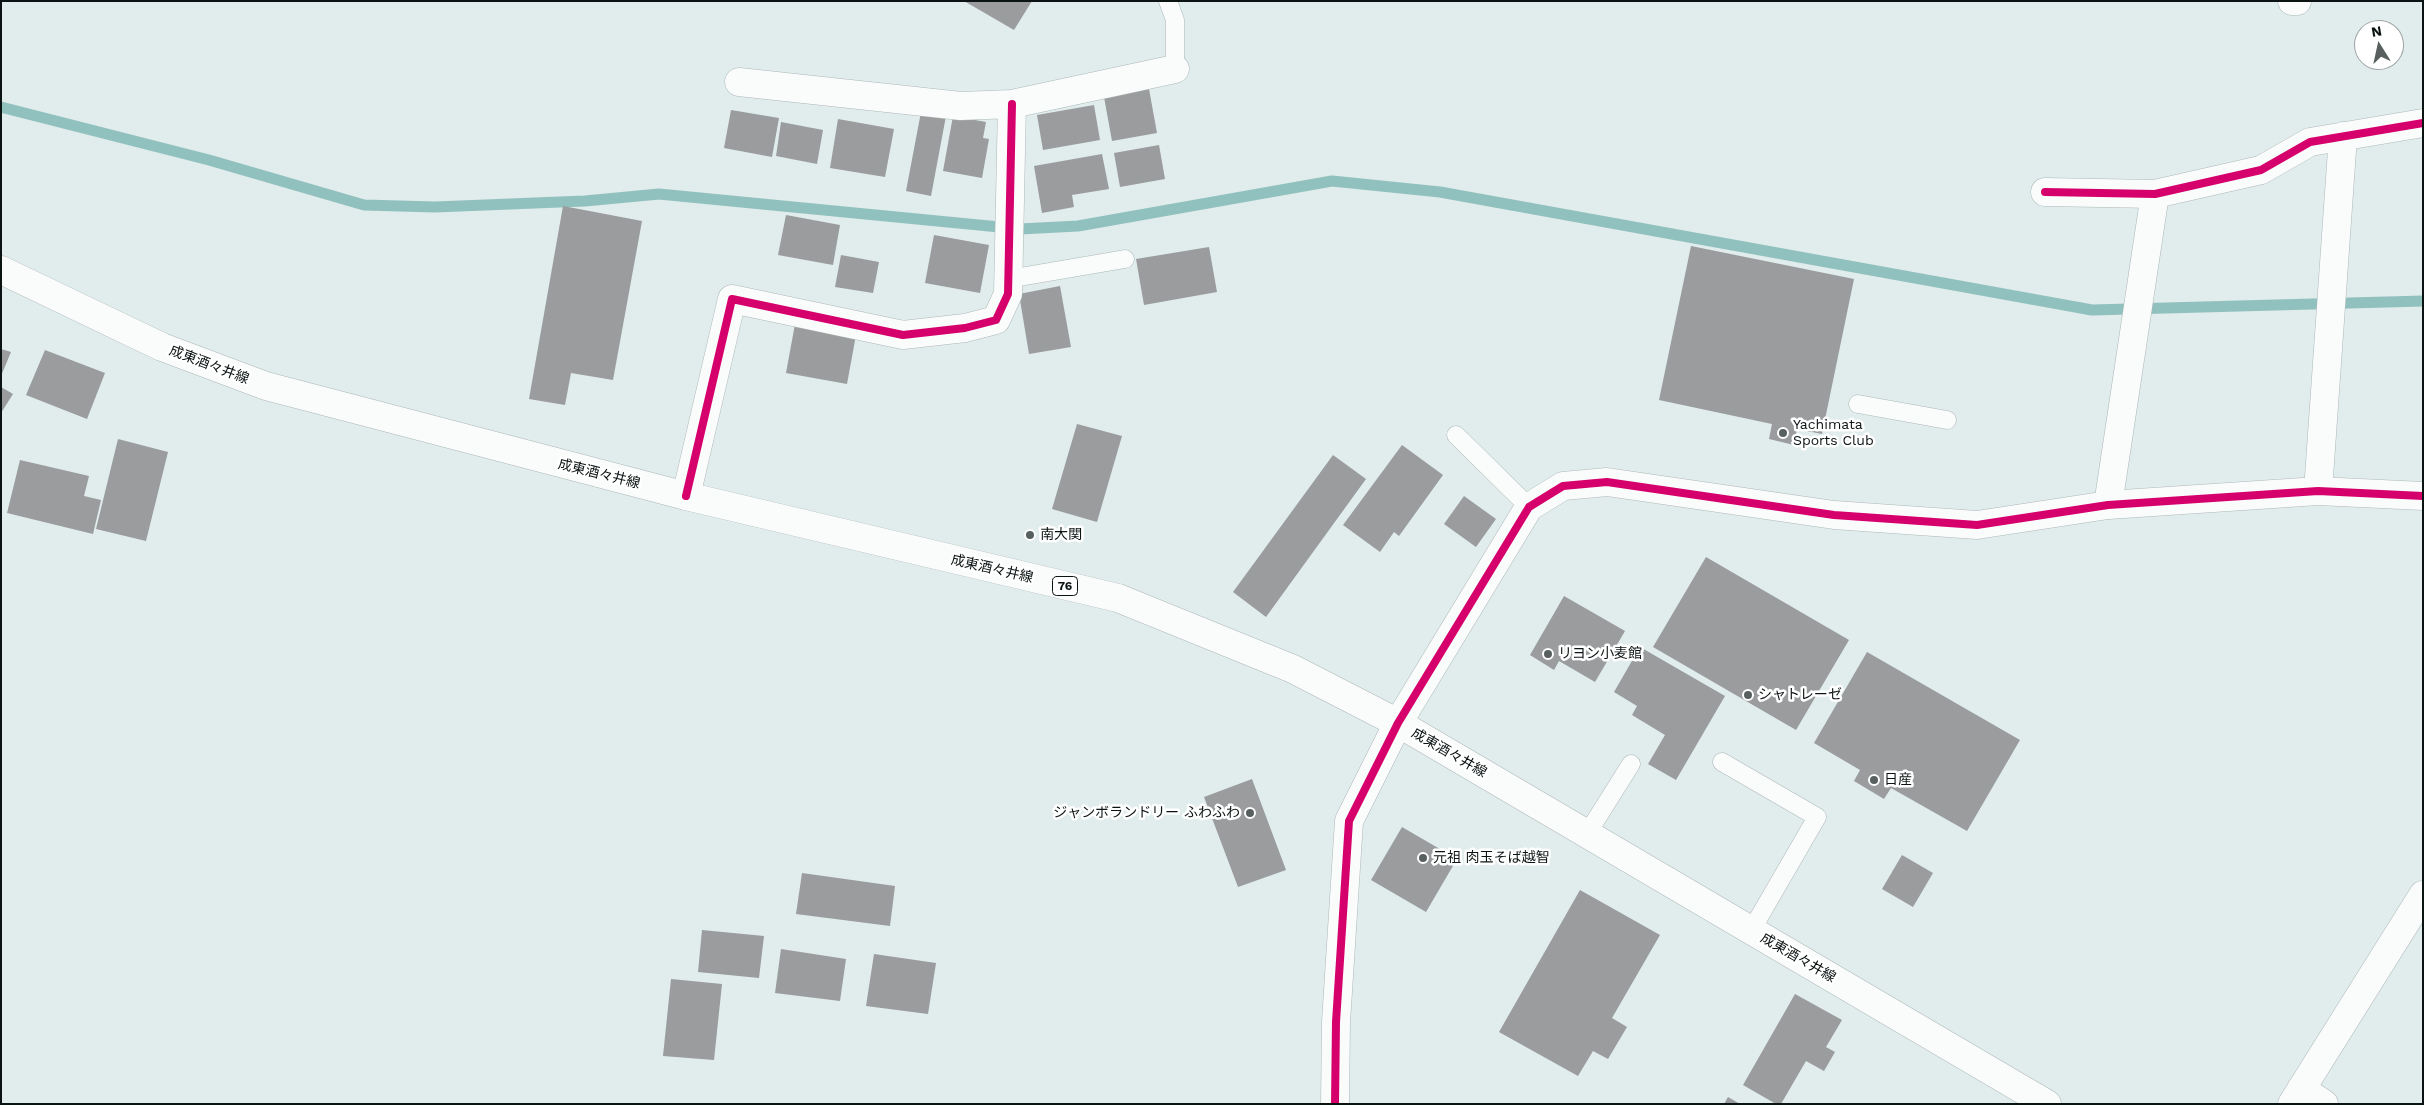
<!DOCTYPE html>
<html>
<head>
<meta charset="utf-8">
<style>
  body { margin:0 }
  #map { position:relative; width:2424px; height:1105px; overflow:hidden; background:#e1ecec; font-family:"Work Sans",sans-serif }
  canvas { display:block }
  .frame { position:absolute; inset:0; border:2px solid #0c1313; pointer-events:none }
  .north { position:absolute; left:2354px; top:20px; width:50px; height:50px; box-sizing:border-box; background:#fff; border:1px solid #9ea1a1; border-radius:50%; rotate:350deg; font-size:14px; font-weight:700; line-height:20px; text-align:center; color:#0c1313 }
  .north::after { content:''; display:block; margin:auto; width:18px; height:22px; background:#575f5f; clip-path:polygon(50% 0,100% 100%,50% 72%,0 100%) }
</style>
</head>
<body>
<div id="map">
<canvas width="2424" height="1105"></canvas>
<div class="frame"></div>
<div class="north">N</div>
</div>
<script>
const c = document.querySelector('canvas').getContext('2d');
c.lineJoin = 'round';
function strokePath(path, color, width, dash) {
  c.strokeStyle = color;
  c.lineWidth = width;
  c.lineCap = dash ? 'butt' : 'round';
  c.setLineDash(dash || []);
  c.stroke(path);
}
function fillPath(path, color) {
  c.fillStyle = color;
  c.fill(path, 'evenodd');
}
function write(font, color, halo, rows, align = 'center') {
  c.font = font + ' "Work Sans","Noto Sans JP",sans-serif';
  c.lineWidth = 5;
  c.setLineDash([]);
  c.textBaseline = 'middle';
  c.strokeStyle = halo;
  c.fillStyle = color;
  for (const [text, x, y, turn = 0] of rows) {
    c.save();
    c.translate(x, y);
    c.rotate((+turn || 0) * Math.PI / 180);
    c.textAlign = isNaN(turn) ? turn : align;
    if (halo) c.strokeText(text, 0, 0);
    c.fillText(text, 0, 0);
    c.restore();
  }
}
strokePath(new Path2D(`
  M1,107L209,160L364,205L435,207L585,201L659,194L1020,229L1078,226L1332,181L1440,192L2092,310L2423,301`), '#91c1be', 11);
fillPath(new Path2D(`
  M964,1H1032L1014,30Z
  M1149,89L1157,133L1112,141L1104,97Z
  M1094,105L1100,140L1043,150L1037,115Z
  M731,110L779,118L772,157L724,148Z
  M921,112L946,116L931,196L906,191Z
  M953,116L986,122L983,138L989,139L982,178L943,171Z
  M838,119L894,129L885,177L830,168Z
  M781,122L823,130L817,164L776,156Z
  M1159,145L1165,179L1120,187L1114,153Z
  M1102,154L1109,189L1072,195L1074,207L1042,213L1034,166Z
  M563,206L642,221L613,380L571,373L565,405L529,399Z
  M786,215L840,225L833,265L778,255Z
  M934,235L989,245L980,293L925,283Z
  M1691,246L1854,279L1822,434L1797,429L1794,445L1769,439L1772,424L1659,400Z
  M1209,247L1217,292L1144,305L1136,259Z
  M841,255L879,262L873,293L835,287Z
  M1060,286L1071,347L1029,354L1019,294Z
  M795,324L856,335L847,384L786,373Z
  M1,349L11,352L1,376Z
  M45,350L105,373L87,419L26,395Z
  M1,387L13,394L1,413Z
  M1077,424L1122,436L1097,522L1052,509Z
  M118,439L168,452L146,541L96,529Z
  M1402,445L1443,475L1399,536L1394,532L1380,552L1343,525Z
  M1333,455L1366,479L1266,617L1233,592Z
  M20,460L89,476L84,496L101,500L93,534L7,513Z
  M1464,496L1496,519L1476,547L1444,524Z
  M1706,557L1849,640L1796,730L1653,647Z
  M1564,596L1625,631L1595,682L1559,661L1554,670L1530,655Z
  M1640,647L1725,696L1676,780L1648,764L1665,735L1632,715L1637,706L1614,692Z
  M1867,652L2020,740L1967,831L1891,788L1884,799L1854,781L1860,770L1814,743Z
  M1252,779L1286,870L1238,887L1204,797Z
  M1402,827L1457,859L1426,912L1371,880Z
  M1902,855L1933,873L1913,907L1882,889Z
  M802,873L895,886L890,926L796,914Z
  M1580,890L1660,935L1612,1018L1627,1027L1608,1059L1593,1051L1578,1076L1499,1032Z
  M702,930L764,936L759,978L698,972Z
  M781,949L846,959L840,1001L775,993Z
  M874,954L936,963L928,1014L866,1006Z
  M671,979L722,984L714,1060L663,1056Z
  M1795,994L1842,1020L1826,1047L1835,1052L1824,1071L1806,1061L1781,1104H1776L1743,1085Z
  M1728,1097L1740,1104H1724Z`), '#9a9c9e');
const lane = new Path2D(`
  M1168,1L1175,20V69
  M1008,279L1125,259
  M1858,404L1947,420
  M1456,435L1529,507
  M1722,762L1817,817L1751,931
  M1587,834L1631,764`);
const street = new Path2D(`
  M2292,1H2297
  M739,82L961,106L1012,104L1175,69
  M2045,192L2155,194L2261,170L2310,142L2423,123
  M2318,491L2343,136
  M686,496L732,299L903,335L965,328L996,320L1008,294L1012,104
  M2108,505L2155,194
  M2301,1089L2324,1104
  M1335,1104L1336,1022L1349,821L1398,723L1529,507L1563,486L1607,482L1834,515L1977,525L2108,505L2318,491L2423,496
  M2292,1104L2423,895`);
const primary = new Path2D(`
  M1,270L162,347L266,386L686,496L1118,598L1293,669L1398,723L2047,1104`);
strokePath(lane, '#aeb7b7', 19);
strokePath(street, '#aeb7b7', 29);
strokePath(primary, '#aeb7b7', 29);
strokePath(lane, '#fafcfc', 18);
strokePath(street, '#fafcfc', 28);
strokePath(primary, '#fafcfc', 28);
strokePath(new Path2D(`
  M2045,192L2155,194L2261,170L2310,142L2423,123
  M686,496L732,299L903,335L965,328L996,320L1008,294L1012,104
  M1335,1104L1336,1022L1349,821L1398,723L1529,507L1563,486L1607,482L1834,515L1977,525L2108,505L2318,491L2423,496`), '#d6006c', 8);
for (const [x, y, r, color] of [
  [1783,433,5,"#575f5f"],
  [1030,535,5,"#575f5f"],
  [1548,654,5,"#575f5f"],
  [1748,695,5,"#575f5f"],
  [1874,780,5,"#575f5f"],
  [1250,813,5,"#575f5f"],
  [1423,858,5,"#575f5f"]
]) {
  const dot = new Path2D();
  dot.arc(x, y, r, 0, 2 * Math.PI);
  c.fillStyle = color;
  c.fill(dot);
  strokePath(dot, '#fff', 2);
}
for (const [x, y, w] of [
  [1065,586,25]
]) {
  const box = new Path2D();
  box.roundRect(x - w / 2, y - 9.5, w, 19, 4);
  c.fillStyle = '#fff';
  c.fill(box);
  strokePath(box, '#0c1313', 1);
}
write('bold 12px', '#0c1313', null, [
  ["76",1065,586]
]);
write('14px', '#0c1313', '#fff', [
  ["成東酒々井線",209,365,21],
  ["成東酒々井線",599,474,14],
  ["成東酒々井線",992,569,13],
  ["成東酒々井線",1449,753,30],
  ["成東酒々井線",1798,958,30]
]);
write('14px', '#0c1313', '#fff', [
  ["Yachimata",1793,425],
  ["Sports Club",1793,441],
  ["南大関",1040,535],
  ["リヨン小麦館",1558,654],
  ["シャトレーゼ",1758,695],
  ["日産",1884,780],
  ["ジャンボランドリー ふわふわ",1240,813,"right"],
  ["元祖 肉玉そば越智",1433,858]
], 'left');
</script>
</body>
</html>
